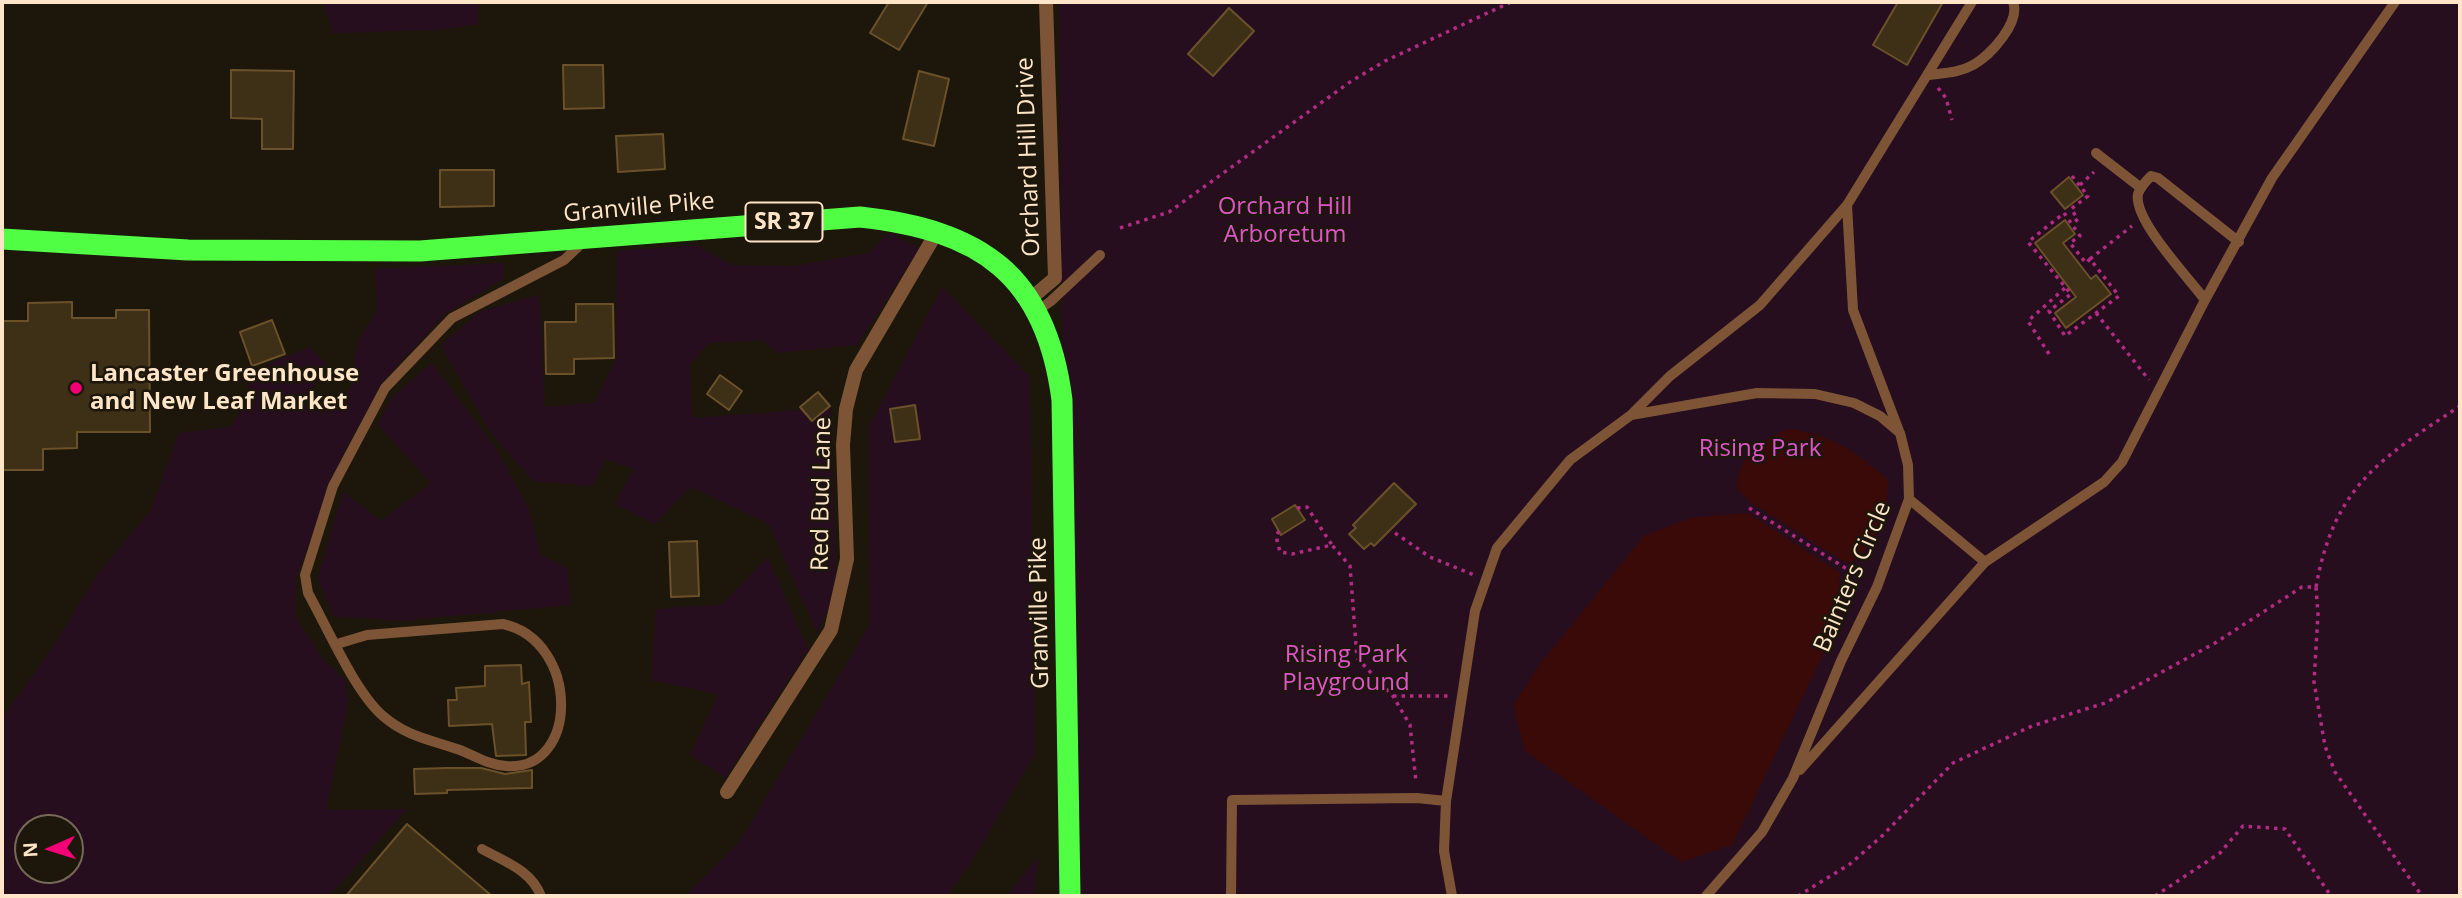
<!DOCTYPE html>
<html>
<head>
<meta charset="utf-8">
<style>
  body { margin:0 }
  #map { position:relative; width:2462px; height:898px; overflow:hidden; background:#1d160b; font-family:"Open Sans",sans-serif }
  canvas { display:block }
  .frame { position:absolute; inset:0; border:4px solid #ffe5c8; pointer-events:none }
  .north { position:absolute; left:14px; top:814px; width:70px; height:70px; box-sizing:border-box; background:#1d160b; border:2px solid #776957; border-radius:50%; rotate:267deg; font-size:19px; font-weight:700; line-height:28px; text-align:center; color:#ffe5c8 }
  .north::after { content:''; display:block; margin:auto; width:24px; height:32px; background:#f30077; clip-path:polygon(50% 0,100% 100%,50% 72%,0 100%) }
</style>
</head>
<body>
<div id="map">
<canvas width="2462" height="898"></canvas>
<div class="frame"></div>
<div class="north">N</div>
</div>
<script>
const c = document.querySelector('canvas').getContext('2d');
c.lineJoin = 'round';
function fillPath(path, color) {
  c.fillStyle = color;
  c.fill(path, 'evenodd');
}
function strokePath(path, color, width, dash) {
  c.strokeStyle = color;
  c.lineWidth = width;
  c.lineCap = dash ? 'butt' : 'round';
  c.setLineDash(dash || []);
  c.stroke(path);
}
function write(font, color, halo, rows, align = 'center') {
  c.font = font + ' "Open Sans",sans-serif';
  c.lineWidth = 5;
  c.setLineDash([]);
  c.textBaseline = 'middle';
  c.strokeStyle = halo;
  c.fillStyle = color;
  for (const [text, x, y, turn = 0] of rows) {
    c.save();
    c.translate(x, y);
    c.rotate((+turn || 0) * Math.PI / 180);
    c.textAlign = isNaN(turn) ? turn : align;
    if (halo) c.strokeText(text, 0, 0);
    c.fillText(text, 0, 0);
    c.restore();
  }
}
fillPath(new Path2D(`
  M323,2H478L479,24L437,30L333,33Z
  M1059,2H2460V896H1076L1062,304Z
  M889,233L920,248L857,345L778,353L763,340L709,343L690,364L692,418L831,408L836,590L817,633L769,524L691,487L655,524L615,504L634,469L605,459L593,486L533,481L490,432L441,345L481,311L539,295L545,407L594,403L616,360L617,251L696,245L732,265L794,266L869,253Z
  M504,263L503,279L444,315L384,380L343,454L296,578L295,616L323,659L347,682L345,693L349,699L326,810L407,809L329,896H2V719L54,645L99,572L151,510L179,433L230,427L250,397L247,373L310,347L330,368L300,402L322,413L350,390L358,340L377,312L375,269ZM28,828H70V870H28Z
  M942,287L1030,377L1035,754L972,861L947,896H685L740,841L869,626L870,425Z
  M432,363L497,450L528,507L541,555L568,568L570,605L399,621L333,616L318,578L343,492L381,521L431,483L378,425L392,397Z
  M768,557L808,650L725,778L690,755L718,694L651,680L656,609L722,604Z
  M1038,857L1034,896H1007Z`), '#270e1e');
fillPath(new Path2D(`
  M1790,429C1835,437 1854,450 1888,480C1888,517 1879,543 1848,564L1750,502L1737,489C1733,462 1767,435 1790,429Z
  M1748,513L1840,573L1837,625L1732,845L1681,862L1525,751L1513,706L1539,665L1644,536L1689,518Z`), '#390a08');
const building = new Path2D(`
  M889,2H928L899,50L870,33Z
  M1898,2H1943L1907,65L1873,45Z
  M1229,8L1254,31L1213,76L1188,54Z
  M563,65H603L604,108L564,109Z
  M231,70L294,71L293,149H262V119L231,118Z
  M919,71L949,79L934,146L903,139Z
  M663,134L665,169L618,172L616,136Z
  M440,170H494V206L440,207Z
  M2069,177L2083,195L2065,209L2051,192Z
  M2065,220L2075,234L2063,243L2091,279L2096,275L2111,294L2066,328L2055,313L2076,297L2035,243Z
  M72,302V318H116V310H149L150,432H77V448L43,449V470H2V321H28V303Z
  M576,304H613L614,358L574,359V374H546L545,322H576Z
  M272,320L285,354L252,366L240,332Z
  M720,375L742,391L729,410L707,394Z
  M818,392L830,406L812,421L800,407Z
  M915,405L920,439L895,442L890,409Z
  M1394,483L1416,504L1374,546L1371,543L1364,549L1349,534L1356,528L1353,525Z
  M1295,505L1305,520L1281,535L1272,519Z
  M697,541L699,596L671,597L669,542Z
  M521,665L522,684L529,682L531,722H525L526,755L496,756L492,724L449,726L448,700H457L456,688L485,686V666Z
  M447,768H481L505,774L532,770V788L447,790V793L415,794L414,769Z
  M407,824L492,896H346Z`);
fillPath(building, '#3e2f17');
strokePath(building, '#6a5129', 2);
strokePath(new Path2D(`
  M1938,88L1946,98L1952,120
  M2072,176L2088,196L2071,209L2078,219L2072,224
  M2080,185L2094,172
  M2064,213L2080,236L2070,243L2086,263L2090,259L2119,296L2065,336L2049,311L2071,294L2028,242Z
  M1120,228L1169,212L1350,82L1385,61L1511,2
  M2090,259L2132,226
  M2096,313L2149,380
  M2049,354L2028,321L2065,288
  M1297,508L1307,507L1332,545
  M1749,508L1863,579
  M1279,531L1276,536L1280,552L1292,554L1332,545L1350,566L1357,658L1393,696L1410,725L1416,782
  M1395,533L1430,557L1474,575
  M2316,587C2334,486 2380,459 2460,406
  M1393,696H1448
  M1798,896L1850,864L1882,836L1953,763L2032,726L2105,703L2215,643L2302,587H2316L2318,614L2314,682L2325,746L2335,772L2422,896
  M2155,896L2220,853L2243,826L2285,829L2331,896`), '#af2c81', 3.5, [3.5, 5]);
strokePath(new Path2D(`
  M1929,75C1944,73 1959,73 1973,65C1990,56 2021,22 2013,2
  M2096,153L2141,188
  M1847,205L1853,310L1899,431
  M2205,300C2189,278 2133,220 2138,194C2140,188 2146,181 2151,176L2158,178L2239,242
  M1037,311L1051,301L1100,255
  M1631,415L1670,376L1760,305L1847,205L1972,2
  M1909,499L1985,562
  M337,644L367,635L503,624C580,641 580,772 506,766C489,765 475,756 460,750C432,740 407,737 383,716C355,692 327,627 308,593L305,575L333,486L385,388L452,318L564,260L584,241
  M1800,770L1985,562L2104,482L2122,462L2205,300L2272,178L2395,2
  M482,849C505,862 531,870 541,896
  M1231,896L1232,800L1417,798L1446,801
  M1452,896L1444,851L1446,801L1475,611L1497,548L1570,460L1631,415L1757,393L1815,394L1854,403L1880,416L1900,433L1908,465L1909,499L1877,587L1841,661L1793,778L1762,832L1706,896`), '#7d5536', 10);
strokePath(new Path2D(`
  M1029,300L1055,278L1046,2
  M727,792L831,630L847,559L843,445L846,409L856,370L938,230`), '#7d5536', 14);
strokePath(new Path2D(`
  M2,239L188,250L420,251L860,217C980,230 1046,274 1062,400L1070,896`), '#50ff43', 21);
for (const [x, y, r, color] of [
  [76,388,7,"#f30077"]
]) {
  const dot = new Path2D();
  dot.arc(x, y, r, 0, 2 * Math.PI);
  c.fillStyle = color;
  c.fill(dot);
  strokePath(dot, '#1d160b', 2.5);
}
for (const [x, y, w] of [
  [784,222,77]
]) {
  const box = new Path2D();
  box.roundRect(x - w / 2, y - 19.5, w, 39, 5);
  c.fillStyle = '#1d160b';
  c.fill(box);
  strokePath(box, '#ffe5c8', 2);
}
write('bold 23px', '#ffe5c8', null, [
  ["SR 37",784,222]
]);
write('24px', '#ffe5c8', '#1d160b', [
  ["Orchard Hill Drive",1029,157,-92],
  ["Granville Pike",639,208,-5],
  ["Red Bud Lane",822,494,-89],
  ["Bainters Circle",1853,577,-67],
  ["Granville Pike",1040,613,-91]
]);
write('24px', '#df54c9', '#1d160b', [
  ["Orchard Hill",1285,207],
  ["Arboretum",1285,235],
  ["Rising Park",1760,449],
  ["Rising Park",1346,655],
  ["Playground",1346,683]
]);
write('bold 24px', '#ffe5c8', '#1d160b', [
  ["Lancaster Greenhouse",90,374],
  ["and New Leaf Market",90,402]
], 'left');
</script>
</body>
</html>
